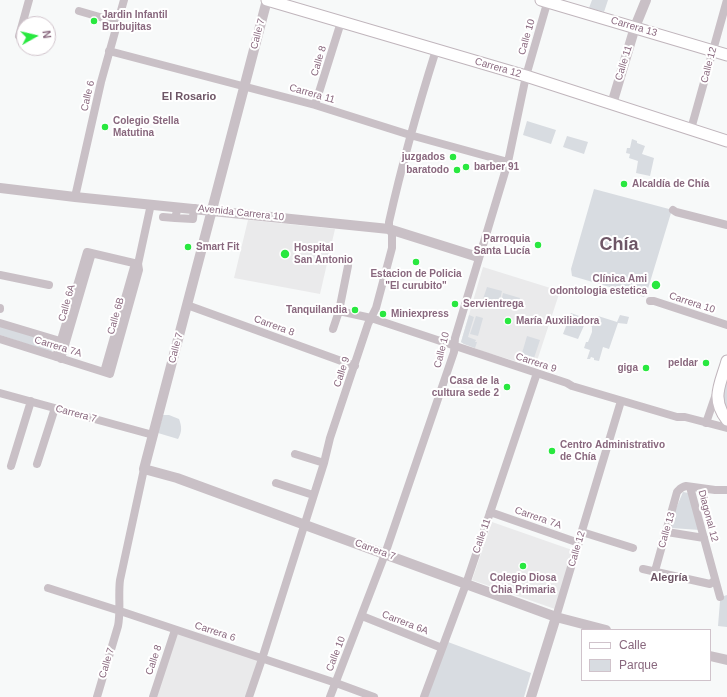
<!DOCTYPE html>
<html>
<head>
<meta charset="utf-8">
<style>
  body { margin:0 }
  #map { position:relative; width:727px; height:697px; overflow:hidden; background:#f7f9f9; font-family:Arial,sans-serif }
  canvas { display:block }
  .legend { position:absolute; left:581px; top:629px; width:130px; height:52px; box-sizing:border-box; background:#fff; border:1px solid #d0c3cb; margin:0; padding:5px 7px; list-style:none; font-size:12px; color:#89687e }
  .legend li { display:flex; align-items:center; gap:8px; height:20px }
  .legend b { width:20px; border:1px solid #d0c3cb }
  .north { position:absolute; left:16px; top:16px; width:40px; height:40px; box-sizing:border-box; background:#fff; border:1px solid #d0c3cb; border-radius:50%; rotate:82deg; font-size:11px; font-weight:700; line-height:16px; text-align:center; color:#89687e }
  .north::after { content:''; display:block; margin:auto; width:14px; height:18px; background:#28e83f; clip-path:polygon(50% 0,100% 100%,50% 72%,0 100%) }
</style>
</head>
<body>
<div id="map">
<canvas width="727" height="697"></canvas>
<ul class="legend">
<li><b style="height:5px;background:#fff"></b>Calle</li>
<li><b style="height:11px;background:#d8dce1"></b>Parque</li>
</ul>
<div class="north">N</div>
</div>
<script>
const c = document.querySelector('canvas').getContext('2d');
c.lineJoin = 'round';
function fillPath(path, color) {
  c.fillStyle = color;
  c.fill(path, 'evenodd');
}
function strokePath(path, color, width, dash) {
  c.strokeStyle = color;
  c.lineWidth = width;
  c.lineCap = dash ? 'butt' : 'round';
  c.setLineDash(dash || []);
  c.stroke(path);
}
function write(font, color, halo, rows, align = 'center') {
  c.font = font + ' Arial,sans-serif';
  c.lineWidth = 4;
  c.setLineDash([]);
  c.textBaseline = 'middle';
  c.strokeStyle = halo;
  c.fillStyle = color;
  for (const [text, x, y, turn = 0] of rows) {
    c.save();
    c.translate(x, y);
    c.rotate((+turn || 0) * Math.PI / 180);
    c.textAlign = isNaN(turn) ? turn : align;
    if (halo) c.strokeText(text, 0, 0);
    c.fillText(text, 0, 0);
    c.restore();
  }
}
fillPath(new Path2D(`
  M248,220L335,229L320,294L234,278Z
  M483,267L560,291L535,367L485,352L464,344L461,342Z
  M492,522L575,551L555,609L472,580Z
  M175,630L262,659L249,697H153Z`), '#eaeaeb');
fillPath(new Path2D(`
  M592,0H608L604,12L589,8Z
  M527,121L556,130L551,144L523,135Z
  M567,136L588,142L584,154L563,147Z
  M632,139L637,141V143L645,146L642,154L654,158L650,176L636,173L638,161L629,158L630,154L626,153L627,148H630Z
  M594,189L669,209L671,213L647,292L644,297L572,276L571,269Z
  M487,287L502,291L499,304L483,299Z
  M503,293L520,298L517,307L501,302Z
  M571,313L579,316L578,319L586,321L578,339L563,334Z
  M469,315L474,317L468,337L476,340L475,342H477L475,348L464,344L461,342Z
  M620,315L629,317L627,324L618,323L609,349L603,347L599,361L594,360V358L591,357L590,359H587L590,350L584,348L586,342H588L592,332V327L590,324L592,323L594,324L598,316L617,322Z
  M476,316L483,318L478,336L470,334Z
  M0,326L55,342L51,352L0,335Z
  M527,336L540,340L532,364L520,360Z
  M727,372V417L720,395Z
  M163,415H169L179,419C182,427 182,432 178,439L158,433Z
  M683,492L689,493L700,530L671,528V520Z
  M727,595V627L718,626L720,601L724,596Z
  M448,642L531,673L524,697H427Z`), '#d8dce1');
const secondary = new Path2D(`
  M267,0L526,76L727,141
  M541,0L727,55
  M727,361C721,383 710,398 727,420`);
strokePath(secondary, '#c0b5bc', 13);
strokePath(new Path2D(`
  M79,11L117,22
  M19,36L29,0
  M109,51L315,105L410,135L508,162
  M315,105L341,22
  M691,129L727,0
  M75,197L101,82L124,0
  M178,207L175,218L193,219L194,208
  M673,210L676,212L727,225
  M163,217L175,218
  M0,275L49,285
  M650,301H654L727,325
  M187,305L355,366
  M0,309V308
  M339,311L371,318L567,383L572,386L677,417H685L727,428
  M0,323L60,341
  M333,329L339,311L348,266
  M0,339L110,374L139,270L138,264L151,204
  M56,357L87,252L138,264
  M61,359L92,253
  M104,372L134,267L138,264
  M0,393L153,435
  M706,423L717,391
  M295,454L324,463
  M37,464L55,408
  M11,466L31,401
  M276,483L313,495
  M690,487L720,597
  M490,512L579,543
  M582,532L633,548
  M667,532L704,538
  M643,569L710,584L715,580
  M655,571L677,492C680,489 681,487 686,486L715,490H727
  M48,588L120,611L336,683L374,697
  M362,616L442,648
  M556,617L621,401
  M97,697L118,626C121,611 118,595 120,580L144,469
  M153,697L175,630
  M249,697L262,659L324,463L330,438L368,324L376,308L392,248V234L389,229V222C402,164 418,107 436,50
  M330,697L385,554L454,352L455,338L508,162L526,76L548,0
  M424,697L466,584L537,373`), '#c9c0c6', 8);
strokePath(new Path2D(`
  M267,0L144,469L177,478L556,617L606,630
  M612,104L635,27L646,0
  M0,188L75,197L389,229L478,257
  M710,656L727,660
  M531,697L556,617`), '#c9c0c6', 10);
strokePath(secondary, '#fff', 11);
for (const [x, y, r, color] of [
  [94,21,4,"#28e83f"],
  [105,127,4,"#28e83f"],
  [453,157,4,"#28e83f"],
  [466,167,4,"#28e83f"],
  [457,170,4,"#28e83f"],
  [624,184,4,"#28e83f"],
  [538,245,4,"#28e83f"],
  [188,247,4,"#28e83f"],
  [285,254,5,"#28e83f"],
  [416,262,4,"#28e83f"],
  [656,285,5,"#28e83f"],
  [455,304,4,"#28e83f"],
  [355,310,4,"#28e83f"],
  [383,314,4,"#28e83f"],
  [508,321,4,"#28e83f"],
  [706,363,4,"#28e83f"],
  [646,368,4,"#28e83f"],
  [507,387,4,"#28e83f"],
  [552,451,4,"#28e83f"],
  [523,566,4,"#28e83f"]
]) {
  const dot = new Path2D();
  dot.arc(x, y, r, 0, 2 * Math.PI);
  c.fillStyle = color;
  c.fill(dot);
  strokePath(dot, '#fff', 1.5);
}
write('bold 10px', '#89687e', '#fff', [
  ["Jardin Infantil",102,15],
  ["Burbujitas",102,27],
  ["Colegio Stella",113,121],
  ["Matutina",113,133],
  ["juzgados",445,157,"right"],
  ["barber 91",474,167],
  ["baratodo",449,170,"right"],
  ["Alcaldía de Chía",632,184],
  ["Parroquia",530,239,"right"],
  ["Santa Lucía",530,251,"right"],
  ["Smart Fit",196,247],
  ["Hospital",294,248],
  ["San Antonio",294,260],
  ["Estacion de Policia",416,274,"center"],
  ["\"El curubito\"",416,286,"center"],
  ["Clínica Ami",647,279,"right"],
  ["odontologia estetica",647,291,"right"],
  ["Servientrega",463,304],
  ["Tanquilandia",347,310,"right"],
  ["Miniexpress",391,314],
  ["María Auxiliadora",516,321],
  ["peldar",698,363,"right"],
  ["giga",638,368,"right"],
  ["Casa de la",499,381,"right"],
  ["cultura sede 2",499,393,"right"],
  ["Centro Administrativo",560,445],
  ["de Chía",560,457],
  ["Colegio Diosa",523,578,"center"],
  ["Chia Primaria",523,590,"center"]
], 'left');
write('10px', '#89687e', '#fff', [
  ["Carrera 13",634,27,16],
  ["Calle 7",258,34,-75],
  ["Calle 10",527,37,-74],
  ["Calle 8",319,61,-73],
  ["Calle 11",624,63,-73],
  ["Calle 12",709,65,-75],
  ["Carrera 12",498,68,16],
  ["Carrera 11",312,94,16],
  ["Calle 6",88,96,-77],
  ["Avenida Carrera 10",241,213,6],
  ["Calle 6A",67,303,-74],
  ["Carrera 10",692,303,18],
  ["Calle 6B",116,316,-74],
  ["Carrera 8",274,326,20],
  ["Carrera 7A",58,347,17],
  ["Calle 7",176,348,-75],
  ["Calle 10",442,350,-76],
  ["Carrera 9",536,363,18],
  ["Calle 9",342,372,-72],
  ["Carrera 7",76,414,15],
  ["Diagonal 12",708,516,75],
  ["Carrera 7A",538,518,19],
  ["Calle 13",667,530,-74],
  ["Calle 11",482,536,-71],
  ["Calle 12",577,549,-73],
  ["Carrera 7",375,550,20],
  ["Carrera 6A",405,623,21],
  ["Carrera 6",215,632,18],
  ["Calle 10",336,654,-69],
  ["Calle 8",154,660,-71],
  ["Calle 7",107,663,-73]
]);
write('bold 11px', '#6e5666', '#fff', [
  ["El Rosario",189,97],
  ["Alegría",669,578]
]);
write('bold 18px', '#6e5666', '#fff', [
  ["Chía",619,245]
]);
</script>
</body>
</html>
